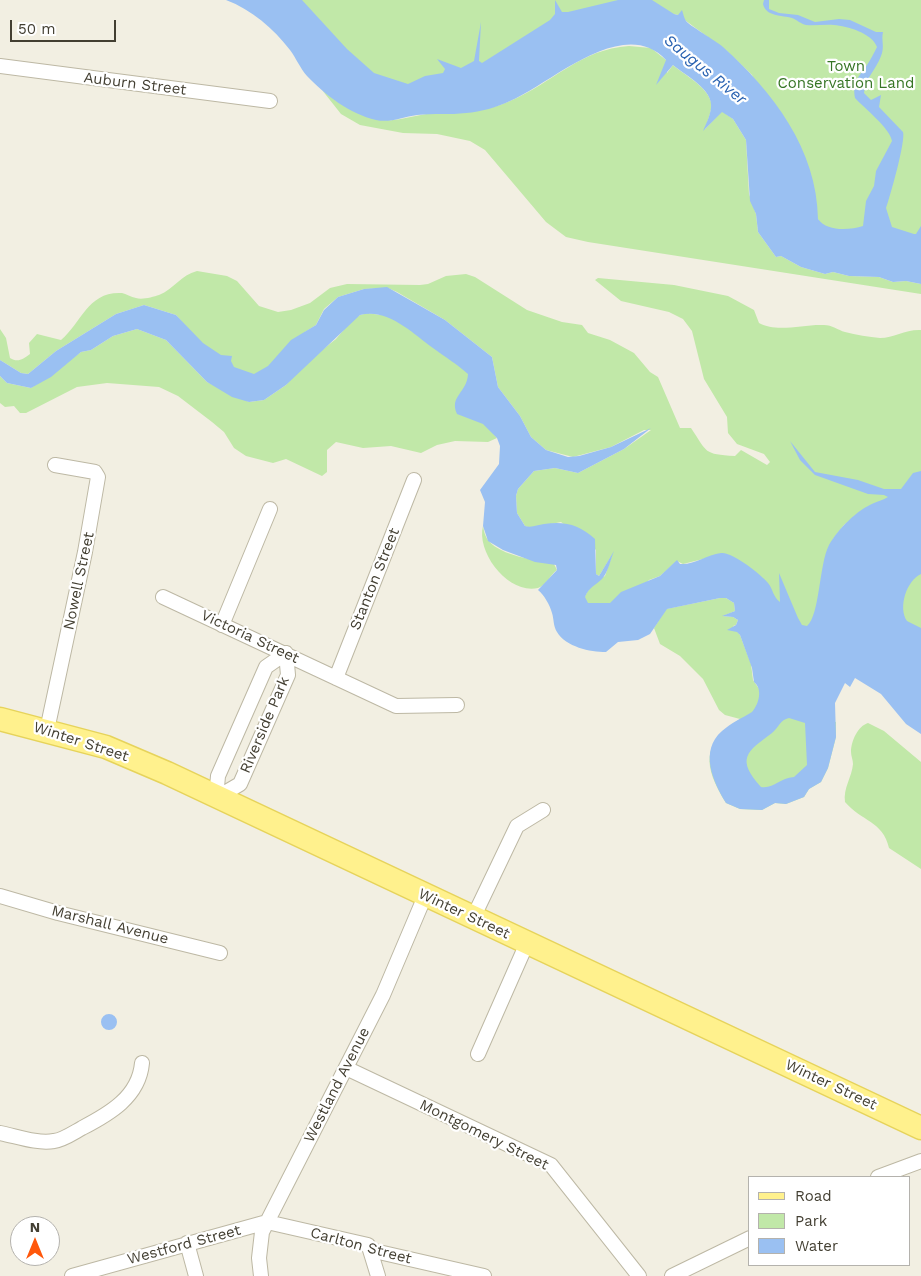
<!DOCTYPE html>
<html>
<head>
<meta charset="utf-8">
<style>
  body { margin:0 }
  #map { position:relative; width:921px; height:1276px; overflow:hidden; background:#f2efe2; font-family:"Work Sans",sans-serif }
  canvas { display:block }
  .legend { position:absolute; left:748px; top:1176px; width:162px; height:90px; box-sizing:border-box; background:#fff; border:1px solid #b4b2ad; margin:0; padding:6px 9px; list-style:none; font-size:15px; color:#433f32 }
  .legend li { display:flex; align-items:center; gap:10px; height:25px }
  .legend b { width:25px; border:1px solid #b4b2ad }
  .north { position:absolute; left:10px; top:1216px; width:50px; height:50px; box-sizing:border-box; background:#fff; border:1px solid #b4b2ad; border-radius:50%; rotate:0deg; font-size:14px; font-weight:700; line-height:20px; text-align:center; color:#433f32 }
  .north::after { content:''; display:block; margin:auto; width:18px; height:22px; background:#ff570b; clip-path:polygon(50% 0,100% 100%,50% 72%,0 100%) }
  .scale { position:absolute; left:10px; top:20px; width:106px; height:22px; box-sizing:border-box; border:2px solid #433f32; border-top:0; padding-left:6px; font-size:15px; line-height:18px; white-space:nowrap; color:#433f32; -webkit-text-stroke:4px #fff; paint-order:stroke }
</style>
</head>
<body>
<div id="map">
<canvas width="921" height="1276"></canvas>
<ul class="legend">
<li><b style="height:6px;background:#fff18d"></b>Road</li>
<li><b style="height:14px;background:#c1e8a8"></b>Park</li>
<li><b style="height:14px;background:#9ac0f2"></b>Water</li>
</ul>
<div class="north">N</div>
<div class="scale">50 m</div>
</div>
<script>
const c = document.querySelector('canvas').getContext('2d');
c.lineJoin = 'round';
function fillPath(path, color) {
  c.fillStyle = color;
  c.fill(path, 'evenodd');
}
function strokePath(path, color, width, dash) {
  c.strokeStyle = color;
  c.lineWidth = width;
  c.lineCap = dash ? 'butt' : 'round';
  c.setLineDash(dash || []);
  c.stroke(path);
}
function write(font, color, halo, rows, align = 'center') {
  c.font = font + ' "Work Sans",sans-serif';
  c.lineWidth = 4.5;
  c.setLineDash([]);
  c.textBaseline = 'middle';
  c.strokeStyle = halo;
  c.fillStyle = color;
  for (const [text, x, y, turn = 0] of rows) {
    c.save();
    c.translate(x, y);
    c.rotate((+turn || 0) * Math.PI / 180);
    c.textAlign = isNaN(turn) ? turn : align;
    if (halo) c.strokeText(text, 0, 0);
    c.fillText(text, 0, 0);
    c.restore();
  }
}
fillPath(new Path2D(`
  M291,0H921V238L823,230L752,75L728,52L678,15L674,14L478,71L404,85L376,79Z
  M629,46L651,48L666,60L667,73L673,65C684,75 707,86 711,102C713,110 707,121 705,129L722,111L733,119L746,140L749,194L756,214L758,232L776,257L781,256L801,267L825,274L833,272L849,276L879,277L893,282L906,281L921,284V294L588,242L566,237L546,222L485,150L470,141L437,134L403,133L360,125L341,114L322,90C337,103 374,122 394,120C408,118 421,114 435,113C462,112 485,112 510,101C553,83 580,49 629,46Z
  M197,271L227,276L237,281L259,306L278,312L291,310L310,303L330,288L347,284L420,285L428,284L446,276L466,274L475,277L527,310L562,322L582,325L588,333L610,340L634,353L650,372L658,377L680,428H691C708,453 703,454 735,456L741,450L767,465L770,462L764,454L737,444L728,433L727,417L704,379L692,331L683,319L669,312L621,301L595,280L598,278L674,285L728,296L754,310L759,323C777,333 803,324 824,325C832,325 838,330 845,332C856,335 869,337 880,338C894,338 906,329 921,330V480L893,497L860,512L844,525L833,539L827,584L810,632L707,558L683,564L677,561L660,576L649,580L631,601L578,611L587,592L596,581L605,576L612,555L599,576L596,574V550L561,522L531,528L525,526L517,513L516,496L518,489L534,471L555,468L578,473L624,449L651,430H644L611,447L573,457L546,450L531,437L520,416L498,387L492,357L445,320L397,292L388,288L364,289L338,297L324,309L316,325L305,332L290,356L237,385L176,315L144,305L116,314L56,351L28,374L21,373L0,360V329L6,338L10,358C18,363 23,359 30,354L29,343L37,334L61,340C82,322 88,291 122,293C126,294 131,297 136,298C142,300 153,297 159,295C174,289 181,275 197,271Z
  M368,313L380,315L383,313L463,359L488,427L497,438L488,442L455,441L437,445L421,453L391,446L363,448L336,442L327,450V472L322,476L286,459L273,463L246,456L234,448L224,432L212,422L178,396L159,387L107,383L77,387L26,413H20L14,406L5,407L0,403V376L7,383L31,388L81,352L91,350L113,336L137,329L166,340L207,382L249,402L264,400L286,385L303,365L336,339L351,321L360,315Z
  M483,526C484,531 485,537 489,541C501,556 536,560 554,564L557,570C550,575 547,585 538,588C509,595 476,553 483,526Z
  M921,532V636L894,618Z
  M720,598H726L734,603L735,611L723,616L733,617L738,620L736,625L733,626L740,635L751,664L753,680L777,715L836,722V737L828,768L821,782L809,789L804,797L786,804L775,803L762,810L740,809L726,803C703,766 701,743 740,719L725,715L719,710L703,679L680,656L660,644L654,628L666,609Z
  M868,723L884,731L921,762V869L889,848C883,821 861,821 845,802C843,788 852,777 853,764C853,760 851,756 851,752C851,741 858,726 868,723Z`), '#c1e8a8');
fillPath(new Path2D(`
  M226,0H302L347,49L374,73L408,84L425,76L443,73L445,69L437,59L461,68L474,61L481,22L479,61L482,63L550,20L555,14V0L562,12H568L618,0H652L674,14L678,15L682,10C683,13 684,18 686,21C690,26 715,40 723,47C773,92 817,149 818,219C827,232 850,230 863,226L866,201L874,186L876,171L892,141C890,128 864,108 855,98C852,81 859,77 867,65C871,59 874,53 877,47C872,33 847,26 834,25C825,24 815,26 806,25C801,24 797,20 792,18C782,15 766,17 763,4L764,0H769V9L779,13L798,15L815,22L839,19L850,20L876,32H883C881,40 885,47 881,56C876,70 865,78 864,93L871,100L881,95L879,107L903,132C906,140 890,197 886,208L892,227L914,234H916L921,226V284L906,281L893,282L879,277L849,276L833,272L825,274L801,267L781,256L776,257L758,232L756,214L750,201L746,140L733,119L722,112L703,131C706,124 710,116 711,108C714,90 685,75 673,65L656,85L666,60C623,14 551,84 510,101C497,107 481,112 466,113C450,115 434,113 417,115C403,117 390,123 376,120C350,114 325,95 307,76C300,68 296,58 290,50C273,28 252,10 226,0Z
  M387,287L445,320L492,357L498,387L520,416L531,437L546,450L568,457L579,456L611,447L651,428L624,449L578,473L555,468L534,471L518,489L516,496L517,513L525,526C532,528 537,525 544,524C566,521 579,525 595,539L596,574L599,576L614,551C611,558 608,573 602,579C596,585 589,587 585,597L588,603H610L621,592L660,576L677,560L680,564C695,565 706,555 721,553C731,551 761,574 768,583C773,589 773,597 780,602L779,573L798,618L802,625L807,626C820,615 819,564 829,545C838,529 857,510 874,503C878,501 883,500 888,497L884,495L868,494L815,475L800,460L790,441L815,472L858,480L884,489H901L913,473L921,471V574C906,581 898,608 907,621L921,628V734L906,724L881,694L855,678L850,687L845,683L835,703L836,737L828,768L821,782L809,789L804,797L786,804L775,803L762,810L740,809L726,803C713,782 699,751 722,731C731,723 742,718 752,712C759,704 763,689 754,682L752,668L740,635L737,632L727,630L736,625L738,620L733,617L722,616L735,611L734,603L726,598H720L667,609L650,634L638,640L618,642L606,652C590,652 566,647 557,632C553,626 554,619 552,613C550,605 544,595 538,590L557,570L556,565L535,562L503,550L488,541L483,526L485,502L480,490L499,464L500,446L497,438L483,424L457,414C449,396 467,393 468,374C457,364 445,357 433,348C412,333 388,308 360,315L286,385L264,400L249,402L232,397L207,382L166,340L137,329L113,336L91,350L81,352L51,377L31,388L7,383L0,376V360L21,373L28,374L56,351L116,314L144,305L176,315L203,343L221,355L232,356L231,361L234,367L254,374L268,366L291,340L316,325L324,310L338,297L364,289ZM789,718L805,723L807,765L794,777C779,778 774,789 761,787C736,759 746,752 772,733C779,727 780,720 789,718Z
  M101 1022a8 8 0 1 1 16 0a8 8 0 1 1-16 0Z`), '#9ac0f2');
const street = new Path2D(`
  M0,66L270,101
  M163,597L396,706L457,705
  M222,625L270,509
  M286,653L288,675L240,784L216,798L218,776L266,667Z
  M336,678L414,480
  M47,730L85,552L98,477L95,472L55,465
  M0,896L58,913L220,953
  M473,918L517,826L543,810
  M478,1054L527,943
  M346,1068L551,1165L639,1276
  M0,1133C16,1136 37,1144 54,1141C63,1140 73,1133 82,1128C109,1114 139,1097 142,1063
  M878,1177L921,1161
  M187,1243L196,1276
  M370,1250L378,1276
  M72,1276L267,1222L368,1245L370,1250L484,1276
  M261,1276L259,1258L262,1232L383,995L425,896
  M672,1276L750,1238`);
const primary = new Path2D(`
  M0,719L106,747L167,773L921,1128`);
strokePath(street, '#bdb8a4', 16);
strokePath(primary, '#e6d35b', 25);
strokePath(street, '#fff', 14);
strokePath(primary, '#fff18d', 22);
write('15px', '#367525', '#fff', [
  ["Town",846,67],
  ["Conservation Land",846,84]
]);
write('15px', '#433f32', '#fff', [
  ["Auburn Street",135,84,7],
  ["Stanton Street",375,579,-68],
  ["Nowell Street",79,581,-78],
  ["Victoria Street",250,637,25],
  ["Riverside Park",265,725,-67],
  ["Winter Street",81,742,18],
  ["Winter Street",464,914,25],
  ["Marshall Avenue",110,925,14],
  ["Westland Avenue",337,1085,-63],
  ["Winter Street",831,1085,25],
  ["Montgomery Street",484,1135,26],
  ["Westford Street",184,1245,-15],
  ["Carlton Street",361,1246,15]
]);
write('italic 16px', '#2962b1', '#fff', [
  ["Saugus River",705,70,39]
]);
</script>
</body>
</html>
